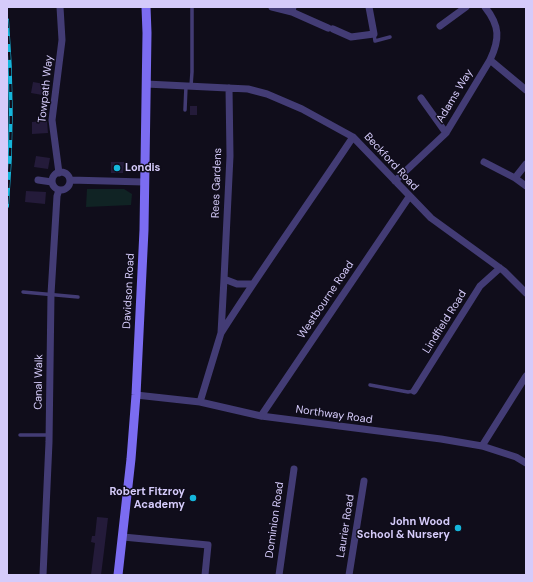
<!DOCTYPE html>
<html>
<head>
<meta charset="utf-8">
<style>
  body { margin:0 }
  #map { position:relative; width:533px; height:582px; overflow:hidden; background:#100d1b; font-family:"DM Sans",sans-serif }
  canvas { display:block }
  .frame { position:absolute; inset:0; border:8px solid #d5cbfa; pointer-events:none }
</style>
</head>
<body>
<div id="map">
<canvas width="533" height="582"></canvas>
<div class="frame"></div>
</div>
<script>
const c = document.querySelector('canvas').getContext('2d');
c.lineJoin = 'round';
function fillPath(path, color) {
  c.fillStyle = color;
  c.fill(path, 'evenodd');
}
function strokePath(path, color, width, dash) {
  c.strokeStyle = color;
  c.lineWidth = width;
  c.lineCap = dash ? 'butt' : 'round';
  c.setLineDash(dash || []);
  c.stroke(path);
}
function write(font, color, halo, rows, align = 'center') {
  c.font = font + ' "DM Sans",sans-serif';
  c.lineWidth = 3;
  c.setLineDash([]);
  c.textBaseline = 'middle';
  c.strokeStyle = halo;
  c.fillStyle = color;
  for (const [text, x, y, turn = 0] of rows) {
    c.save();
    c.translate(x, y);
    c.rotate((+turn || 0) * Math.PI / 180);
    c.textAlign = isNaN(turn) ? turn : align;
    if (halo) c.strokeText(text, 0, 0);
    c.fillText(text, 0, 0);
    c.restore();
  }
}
fillPath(new Path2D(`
  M87,189H124L132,194L131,205L86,207Z`), '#102324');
fillPath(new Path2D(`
  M33,82L50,85L48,96L31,93Z
  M190,106H197V115H190Z
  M47,121L48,133L32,134V122Z
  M36,156L50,158L48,169L34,167Z
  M111,162H124L123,173H111Z
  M26,191L46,192L45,204L25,202Z
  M97,517L108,518L104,551L101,575H91L95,543L91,542L92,536H95Z`), '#241b3a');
strokePath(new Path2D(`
  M374,34L375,41L390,37
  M191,86L192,72V7
  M185,110L186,86
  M23,292L78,297
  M370,385L408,392L414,391
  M20,435H49`), '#433c75', 3.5);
strokePath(new Path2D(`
  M272,7L292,12L293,7
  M292,12L328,28
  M440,26L466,7
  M333,29L351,37L374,34L369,7
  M490,60L526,90
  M146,84L248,89L267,94L302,109L353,137L431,218L504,271L526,293
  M421,98L446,133
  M484,162L515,178
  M526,164L515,178L526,186
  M52 181a9 9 0 1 1 18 0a9 9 0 1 1-18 0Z
  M59,173L52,120L62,40L60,7
  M38,180L52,182
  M70,180L144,182
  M395,181L446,133L490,60C500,39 500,26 485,7
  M224,279L230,156L229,88
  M252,284H237L224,279L221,333C263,267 309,203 353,137
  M414,391L480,286L500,268
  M136,395L200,402L261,416L441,439L482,446L516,457L526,463
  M200,402L221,333
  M261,416L409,197
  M482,446L526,376
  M123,537L208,545L205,575
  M43,575L49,442L51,294L57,196L59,190
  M279,575L294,469
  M349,575L364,481`), '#433c75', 7);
strokePath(new Path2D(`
  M118,575L131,459L136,395L144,230L147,33L146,7`), '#7b6cf1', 9);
const rail = new Path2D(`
  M7,20C12,82 12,144 7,206`);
strokePath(rail, '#15b6dc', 4);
strokePath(rail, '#100d1b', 2.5, [8]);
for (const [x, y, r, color] of [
  [117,168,4,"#15b6dc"],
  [193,498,4,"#15b6dc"],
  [458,528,4,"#15b6dc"]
]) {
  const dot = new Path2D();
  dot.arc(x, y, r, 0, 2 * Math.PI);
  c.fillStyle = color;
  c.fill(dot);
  strokePath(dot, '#100d1b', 1.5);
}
write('11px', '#d5cbfa', '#100d1b', [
  ["Towpath Way",46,89,-84],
  ["Adams Way",455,96,-59],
  ["Beckford Road",391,162,47],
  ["Rees Gardens",217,183,-88],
  ["Davidson Road",129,291,-87],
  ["Westbourne Road",326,300,-56],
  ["Lindfield Road",445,322,-58],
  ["Canal Walk",39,382,-89],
  ["Northway Road",334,415,8],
  ["Dominion Road",275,520,-82],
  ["Laurier Road",346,526,-81]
]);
write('bold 11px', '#d5cbfa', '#100d1b', [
  ["Londis",125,168,"left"],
  ["Robert Fitzroy",185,492],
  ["Academy",185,505],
  ["John Wood",450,522],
  ["School & Nursery",450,535]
], 'right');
</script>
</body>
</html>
